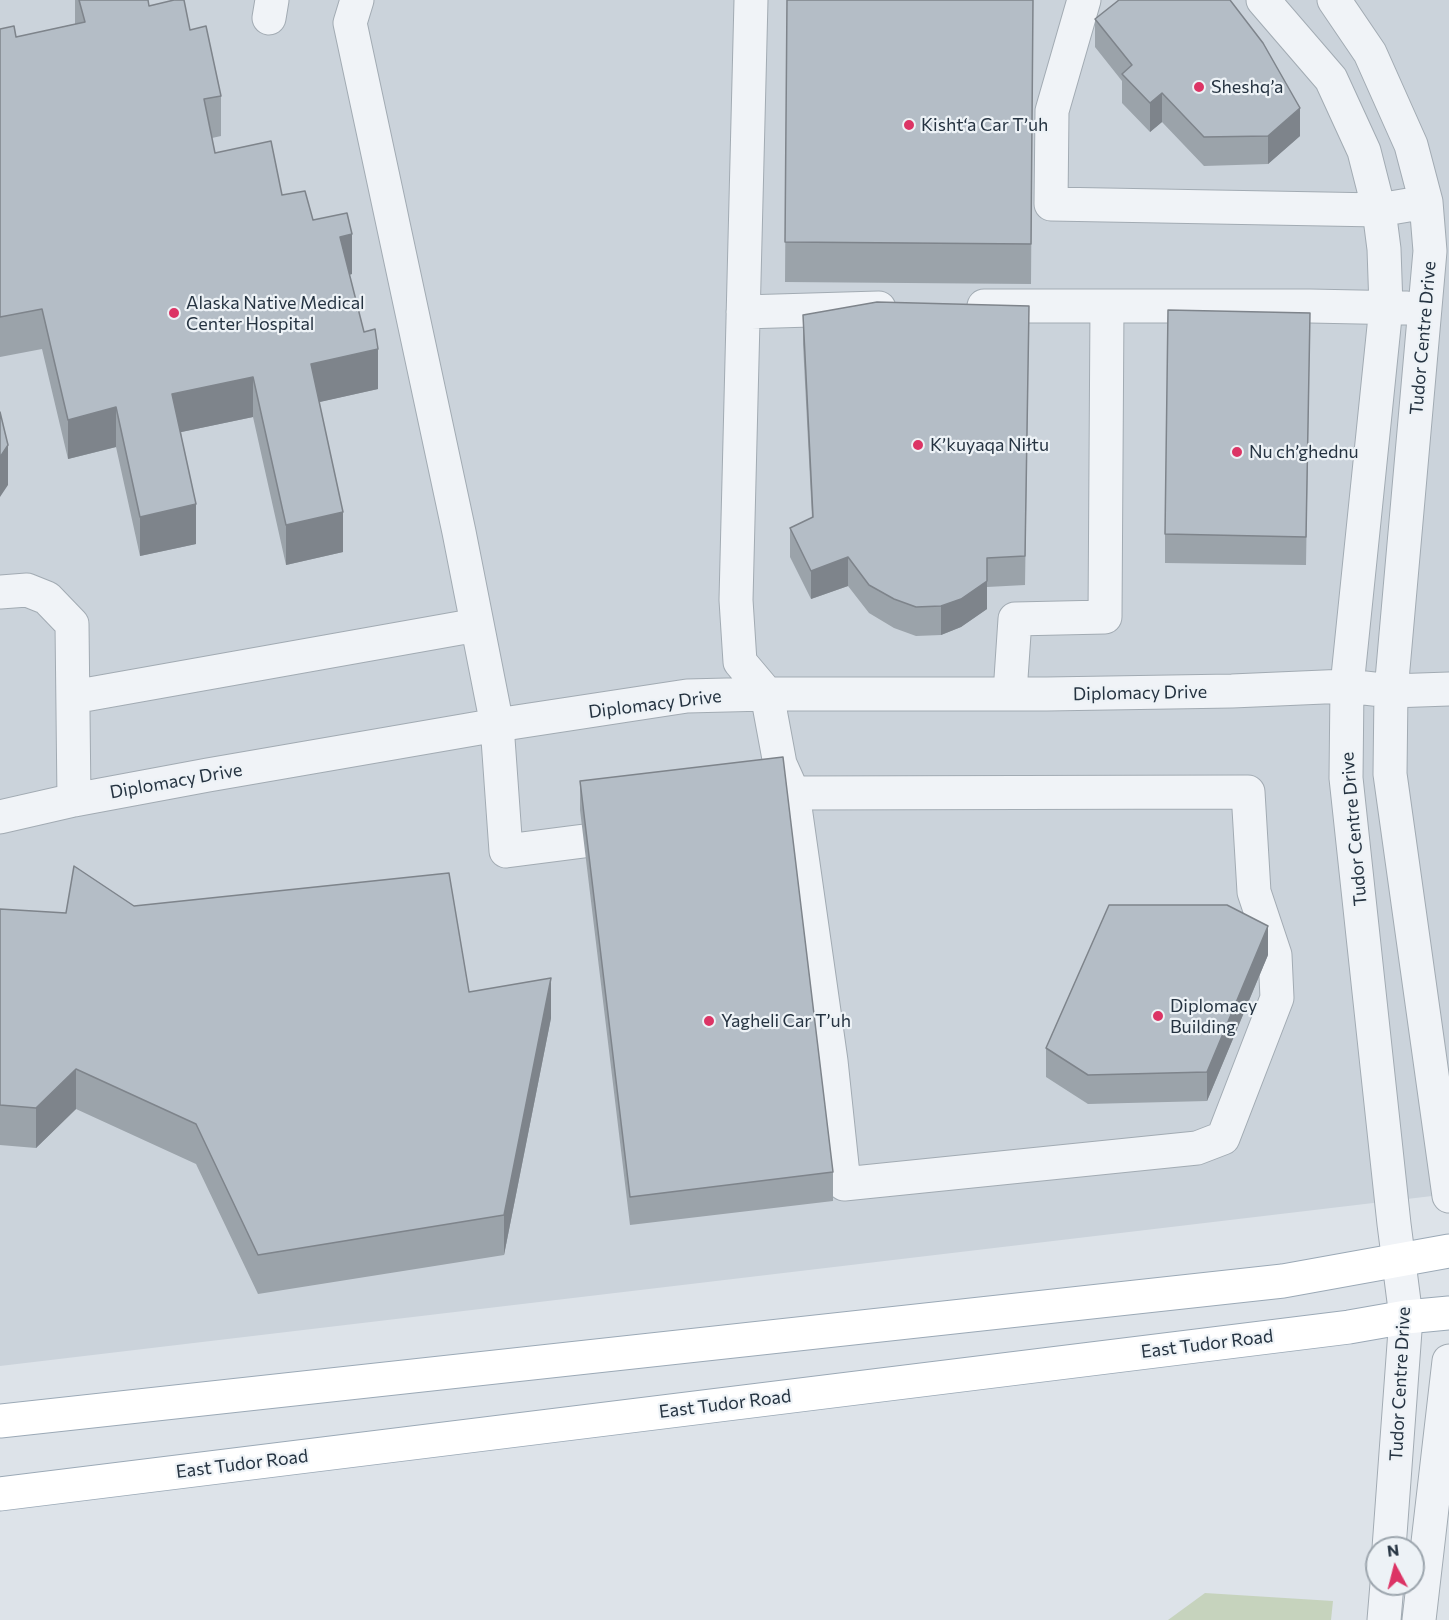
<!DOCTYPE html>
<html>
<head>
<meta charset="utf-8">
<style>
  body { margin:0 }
  #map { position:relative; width:1449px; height:1620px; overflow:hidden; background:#dde3e9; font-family:Commissioner,sans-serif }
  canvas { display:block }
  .north { position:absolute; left:1365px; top:1536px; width:60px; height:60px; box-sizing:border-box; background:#edf2f6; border:2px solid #9da6ae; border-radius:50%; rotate:353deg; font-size:16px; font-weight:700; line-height:24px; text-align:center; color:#253341 }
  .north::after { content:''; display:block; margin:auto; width:21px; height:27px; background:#dc3465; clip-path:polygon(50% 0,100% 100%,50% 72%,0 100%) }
</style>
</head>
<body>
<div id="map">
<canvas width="1449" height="1620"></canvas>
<div class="north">N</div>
</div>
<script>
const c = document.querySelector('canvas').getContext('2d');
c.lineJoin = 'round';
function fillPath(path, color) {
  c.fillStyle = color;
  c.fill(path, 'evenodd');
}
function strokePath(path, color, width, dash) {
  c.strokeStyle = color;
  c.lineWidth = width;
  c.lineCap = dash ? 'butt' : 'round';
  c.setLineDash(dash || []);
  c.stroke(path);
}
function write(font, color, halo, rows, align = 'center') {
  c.font = font + ' Commissioner,sans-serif';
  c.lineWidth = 4.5;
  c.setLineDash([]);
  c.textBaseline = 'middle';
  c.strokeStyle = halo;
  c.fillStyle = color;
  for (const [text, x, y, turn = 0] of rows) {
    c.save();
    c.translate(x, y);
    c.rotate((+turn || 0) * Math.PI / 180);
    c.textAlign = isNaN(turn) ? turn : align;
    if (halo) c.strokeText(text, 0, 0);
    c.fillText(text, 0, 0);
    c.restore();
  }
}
fillPath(new Path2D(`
  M0,0H1449V1194L0,1366Z`), '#cbd3db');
fillPath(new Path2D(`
  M1205,1593L1333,1601L1331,1620H1168Z`), '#c6d3bd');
const minor = new Path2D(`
  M357,0L350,23L459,532L497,725L506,851L584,841
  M751,0L736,600L740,662L767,694L780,764L793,793L831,1061L844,1184L1197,1148L1223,1138L1277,998L1275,955L1254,892L1248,792L793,793
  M1084,0L1052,111L1051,204L1379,210L1426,202
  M1263,0L1331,79L1364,151L1379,210L1384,249L1386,307L1347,686L1346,778L1394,1224L1406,1317L1389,1548
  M1334,0L1370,53L1411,145L1426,202L1430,251L1391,691L1390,774L1449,1196
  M269,18L272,0
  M984,306H1107
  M743,312L879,308
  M0,592L27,590L47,598L72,624L74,800
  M1010,693L1015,619L1105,617L1107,306H1310L1407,308
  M73,697L477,625
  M0,817L74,800L208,775L497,725L687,696L767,694H1047L1232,691L1347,686L1391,691L1449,689
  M1384,1620L1387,1584
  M1419,1620L1449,1361`);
const major = new Path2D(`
  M0,1421L1283,1281L1449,1251
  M0,1494L1349,1327L1406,1317L1449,1313`);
strokePath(minor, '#a2abb3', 35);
strokePath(major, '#9ba9b6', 35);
strokePath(minor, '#f0f3f7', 33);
strokePath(major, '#fff', 33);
fillPath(new Path2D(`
  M75,0H148L149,6L190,30L221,96V136L212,138L215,153L282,195L313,220L352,274L349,275L378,389L319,402L343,552L286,565L253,417L181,432L196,544L140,556L116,447L68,459L42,349L0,357V29L16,37L75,24Z
  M787,0H1033L1031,284L785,282Z
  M1095,19L1300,136L1268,164L1204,166L1162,122L1150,132L1122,103V81L1095,47Z
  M1029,306L1025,585L987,587V609L961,627L941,635L916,636L894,628L869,613L848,586L811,599L790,557V528L812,518L803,344V315Z
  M1310,313L1306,565L1165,563V534Z
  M580,781L833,1172V1201L630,1225L580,810Z
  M134,906L469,992L551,1018L504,1255L258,1294L196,1164L76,1109L36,1148L0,1145V909L66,913Z
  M1268,955L1207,1101L1088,1104L1046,1077V1048Z`), '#9ba3aa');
fillPath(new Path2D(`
  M1162,93V122L1150,132V103Z
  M1300,108V136L1268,164V136Z
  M352,234V274L340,277V237Z
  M378,349V389L311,404V364Z
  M253,377V417L172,434V394Z
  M116,407V447L68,459V420Z
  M8,445V485L0,497V457Z
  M196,504V544L140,556V517Z
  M343,512V552L286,565V525Z
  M848,557V586L811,599V571Z
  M987,558V609L961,627L941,635V606Z
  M1268,926V955L1207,1101V1072Z
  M551,978V1018L504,1255V1215Z
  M76,1069V1109L36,1148V1108Z`), '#7e848b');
const building = new Path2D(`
  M79,0H148L149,6L174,0H184L190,30L206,26L221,96L204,99L215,153L271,141L282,195L305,191L313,220L347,213L352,234L340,237L364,332L375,329L378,349L311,364L343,512L286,525L253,377L172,394L196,504L140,517L116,407L68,420L42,309L0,317V29L14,26L16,37L85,22Z
  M787,0H1033L1031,244L785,242Z
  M1119,0H1230L1263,43L1300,108L1268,136L1204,137L1162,93L1150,103L1122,74L1132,65L1095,19Z
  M877,302L1029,306L1025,556L987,558V581L961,599L941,606L916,607L894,599L869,585L848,557L811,571L790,528L813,517L803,315Z
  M1168,310L1310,313L1306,537L1165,534Z
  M0,412L8,445L0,457Z
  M783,757L833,1172L630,1197L580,781Z
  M74,866L134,906L449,873L469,992L551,978L504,1215L258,1255L196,1124L76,1069L36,1108L0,1105V909L66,913Z
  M1109,905H1227L1268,926L1207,1072L1088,1075L1046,1048Z`);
fillPath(building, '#b4bdc6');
strokePath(building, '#7e848b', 1.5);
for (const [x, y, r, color] of [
  [1199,87,6,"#dc3465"],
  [909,125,6,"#dc3465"],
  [174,313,6,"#dc3465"],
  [918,445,6,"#dc3465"],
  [1237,452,6,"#dc3465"],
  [1158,1016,6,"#dc3465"],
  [709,1021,6,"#dc3465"]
]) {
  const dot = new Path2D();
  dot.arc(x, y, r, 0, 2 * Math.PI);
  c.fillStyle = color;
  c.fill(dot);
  strokePath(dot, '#edf2f6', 2);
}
write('18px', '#253341', '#edf2f6', [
  ["Sheshq’a",1211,87],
  ["Kisht‘a Car T’uh",921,125],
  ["Alaska Native Medical",186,303],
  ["Center Hospital",186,324],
  ["K’kuyaqa Niłtu",930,445],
  ["Nu ch’ghednu",1249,452],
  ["Diplomacy",1170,1006],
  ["Building",1170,1027],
  ["Yagheli Car T’uh",721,1021]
], 'left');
write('18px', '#253341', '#edf2f6', [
  ["Tudor Centre Drive",1423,338,-85],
  ["Diplomacy Drive",1140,693,-1],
  ["Diplomacy Drive",655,704,-7],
  ["Diplomacy Drive",176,781,-10],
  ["Tudor Centre Drive",1354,829,-95],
  ["East Tudor Road",1207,1344,-7],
  ["Tudor Centre Drive",1400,1384,-87],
  ["East Tudor Road",725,1404,-7],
  ["East Tudor Road",242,1464,-7]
]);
</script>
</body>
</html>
